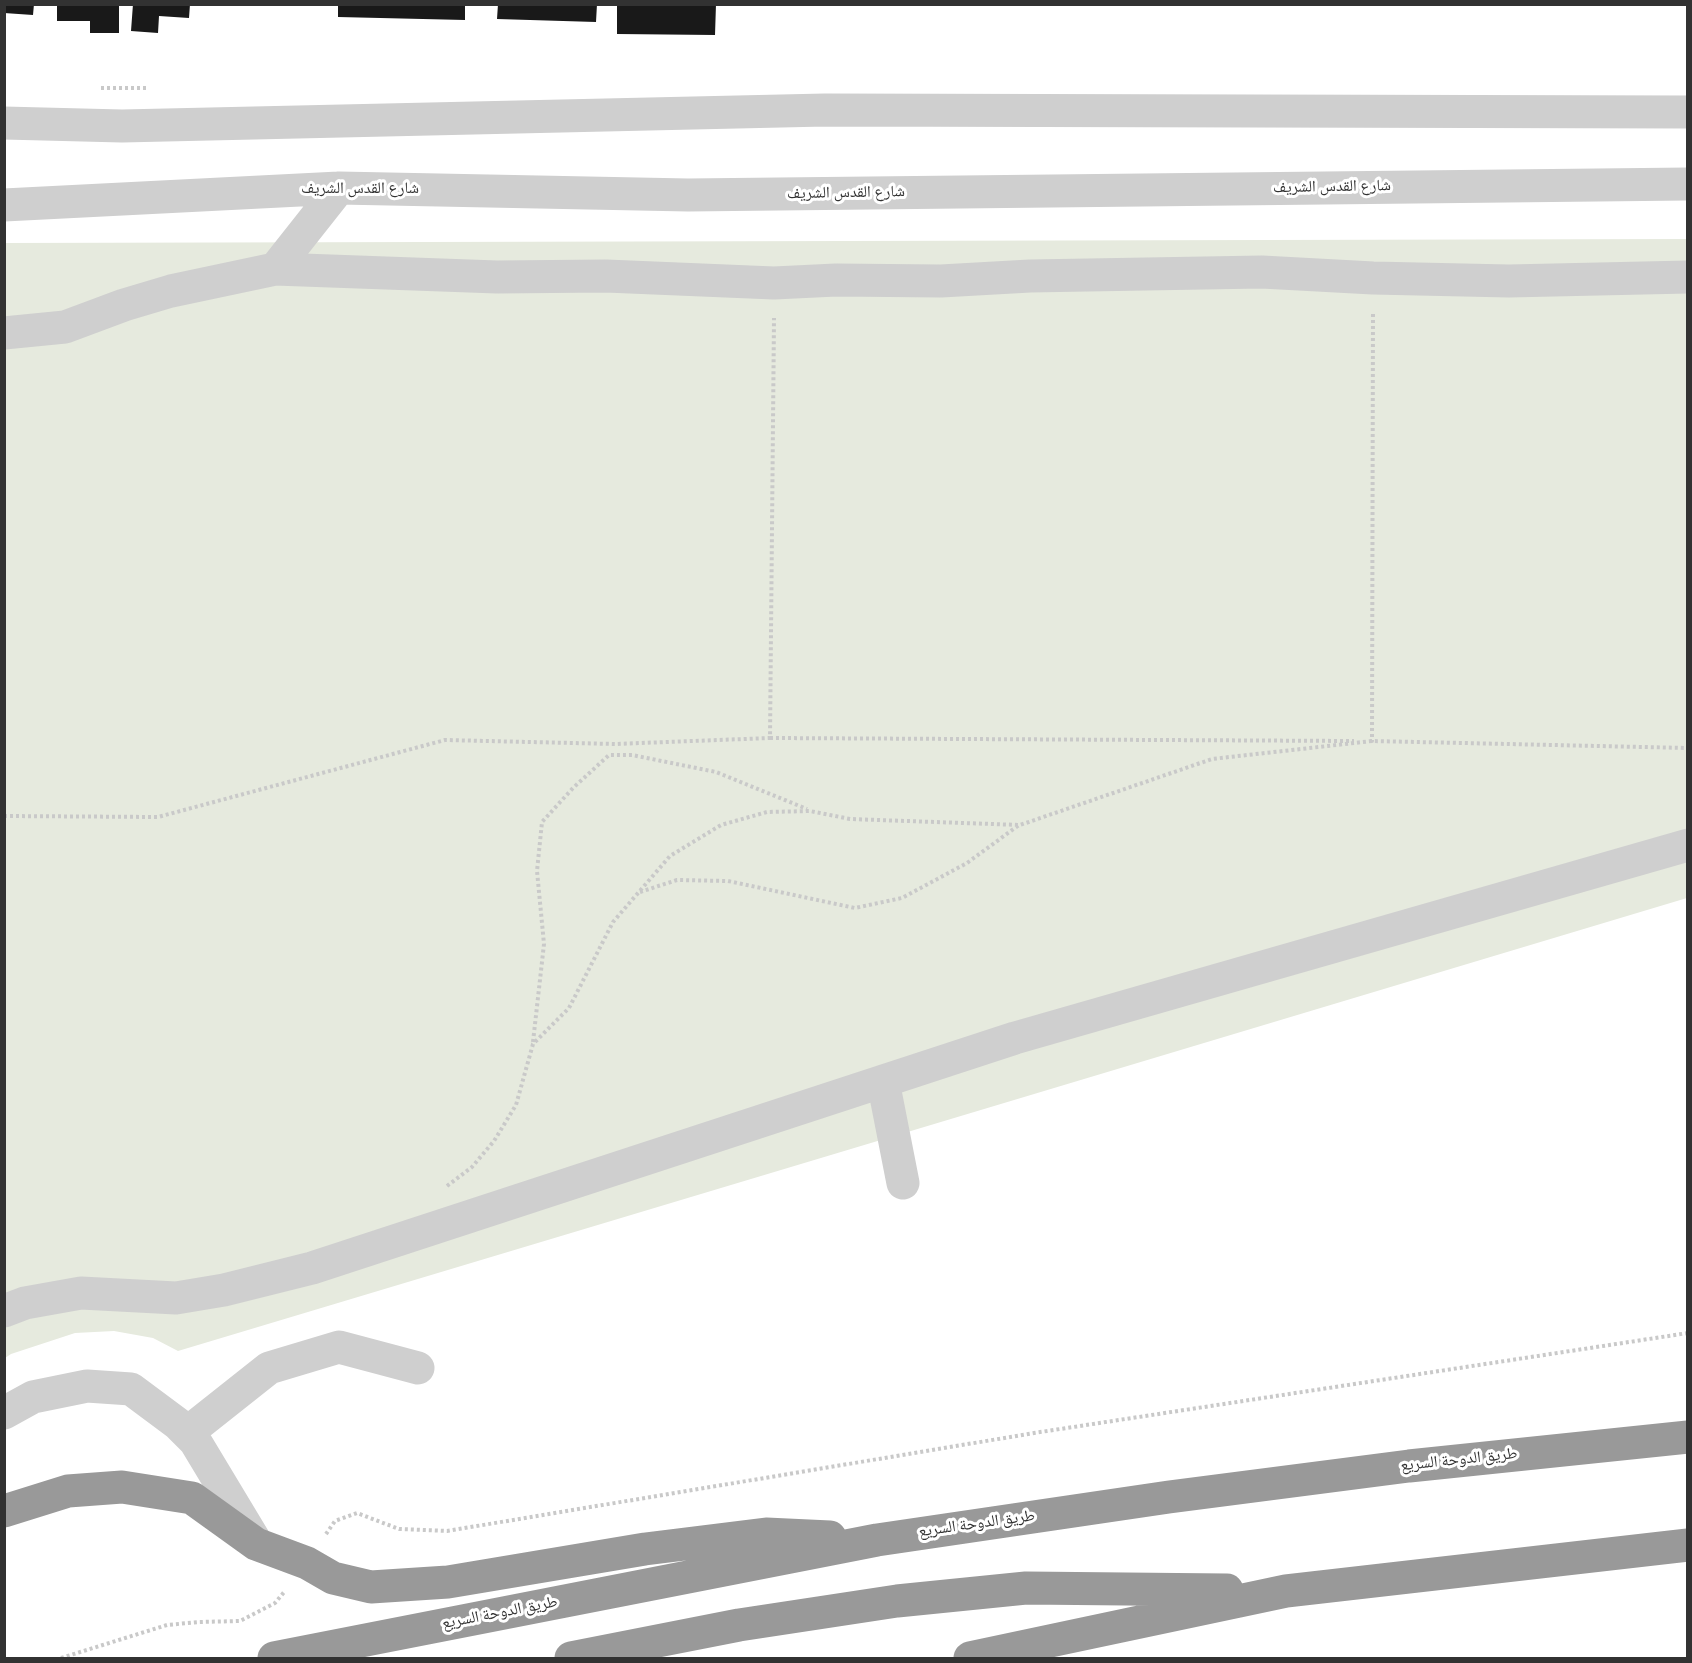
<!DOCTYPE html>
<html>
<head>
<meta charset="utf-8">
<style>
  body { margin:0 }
  #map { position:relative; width:1692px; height:1663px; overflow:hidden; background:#fff; font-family:Overpass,sans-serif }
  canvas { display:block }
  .frame { position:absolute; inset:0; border:6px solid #323232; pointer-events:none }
</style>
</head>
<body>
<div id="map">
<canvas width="1692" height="1663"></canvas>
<div class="frame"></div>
</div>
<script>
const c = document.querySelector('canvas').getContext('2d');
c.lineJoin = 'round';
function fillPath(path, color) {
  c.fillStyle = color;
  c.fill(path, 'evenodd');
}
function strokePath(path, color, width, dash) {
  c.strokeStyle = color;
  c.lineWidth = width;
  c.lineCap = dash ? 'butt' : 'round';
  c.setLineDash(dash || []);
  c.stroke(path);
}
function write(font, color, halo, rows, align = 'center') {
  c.font = font + ' Overpass,"Noto Naskh Arabic",sans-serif';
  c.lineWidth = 6;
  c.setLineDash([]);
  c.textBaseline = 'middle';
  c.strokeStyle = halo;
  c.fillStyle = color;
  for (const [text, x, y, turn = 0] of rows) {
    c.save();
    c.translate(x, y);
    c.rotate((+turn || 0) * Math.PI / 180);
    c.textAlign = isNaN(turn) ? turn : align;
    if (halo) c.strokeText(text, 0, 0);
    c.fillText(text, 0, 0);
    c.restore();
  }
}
fillPath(new Path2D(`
  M1687,239V898L178,1351L153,1338L114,1331L75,1333L11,1354L5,1358L4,243Z`), '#e6eade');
fillPath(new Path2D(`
  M4,4H34L33,15L4,13Z
  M57,4H119V33H90V21H57Z
  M133,4H190L189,18L159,16L158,33L131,31Z
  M338,4H465V20L338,17Z
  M498,4H597L596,22L497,19Z
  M617,4H716L715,35L617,34Z`), '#191919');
strokePath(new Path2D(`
  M101,88H148
  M770,738L1354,741
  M1370,741H1372L1373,312
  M4,816L158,817L445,740L615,744L770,738L774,318
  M640,892L677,880L728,881L855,908L902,898L967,863L1019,825
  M533,1042L544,944L537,871L542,822L573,788L609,755H632L716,772L807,809
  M447,1186L472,1167L494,1141L516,1105L533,1044L569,1008L613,922L670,856L721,825L767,812L810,811L850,819L1020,825L1212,759L1372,741L1688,748
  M326,1534L335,1521L357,1513L399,1529L447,1531L1034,1433L1688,1333
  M61,1658L167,1625L199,1622L240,1621L275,1603L285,1591`), '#c9c9c9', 4, [3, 3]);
strokePath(new Path2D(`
  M4,123L122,126L825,110L1688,112
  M4,205L339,188L688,195L1688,184
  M275,269L339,188
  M4,333L65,327L124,305L171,291L275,269L497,277L606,276L774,283L836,280L941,281L1030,276L1262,272L1373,278L1509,281L1688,277
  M883,1081L903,1183
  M4,1311L25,1303L81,1293L176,1298L224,1290L312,1268L1015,1038L1688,845
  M4,1413L33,1397L87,1386L131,1389L178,1424L195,1441L257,1544
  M187,1433L269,1368L339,1347L418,1368`), '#cfcfcf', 33);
strokePath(new Path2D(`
  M4,1511L68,1491L122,1487L192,1498L256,1544L307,1563L333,1578L371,1587L448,1582L645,1549L766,1534L830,1537
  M274,1658L877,1540L1169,1497L1409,1466L1688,1437
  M571,1658L739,1625L897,1601L1026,1588L1227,1590
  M970,1658L1286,1591L1688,1545`), '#999', 33);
write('16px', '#323232', '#fff', [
  ["شارع القدس الشريف",1332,188,-1],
  ["شارع القدس الشريف",360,190],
  ["شارع القدس الشريف",846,194,-1],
  ["طريق الدوحة السريع",1459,1461,-6],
  ["طريق الدوحة السريع",977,1525,-8],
  ["طريق الدوحة السريع",500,1614,-11]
]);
</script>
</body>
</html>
